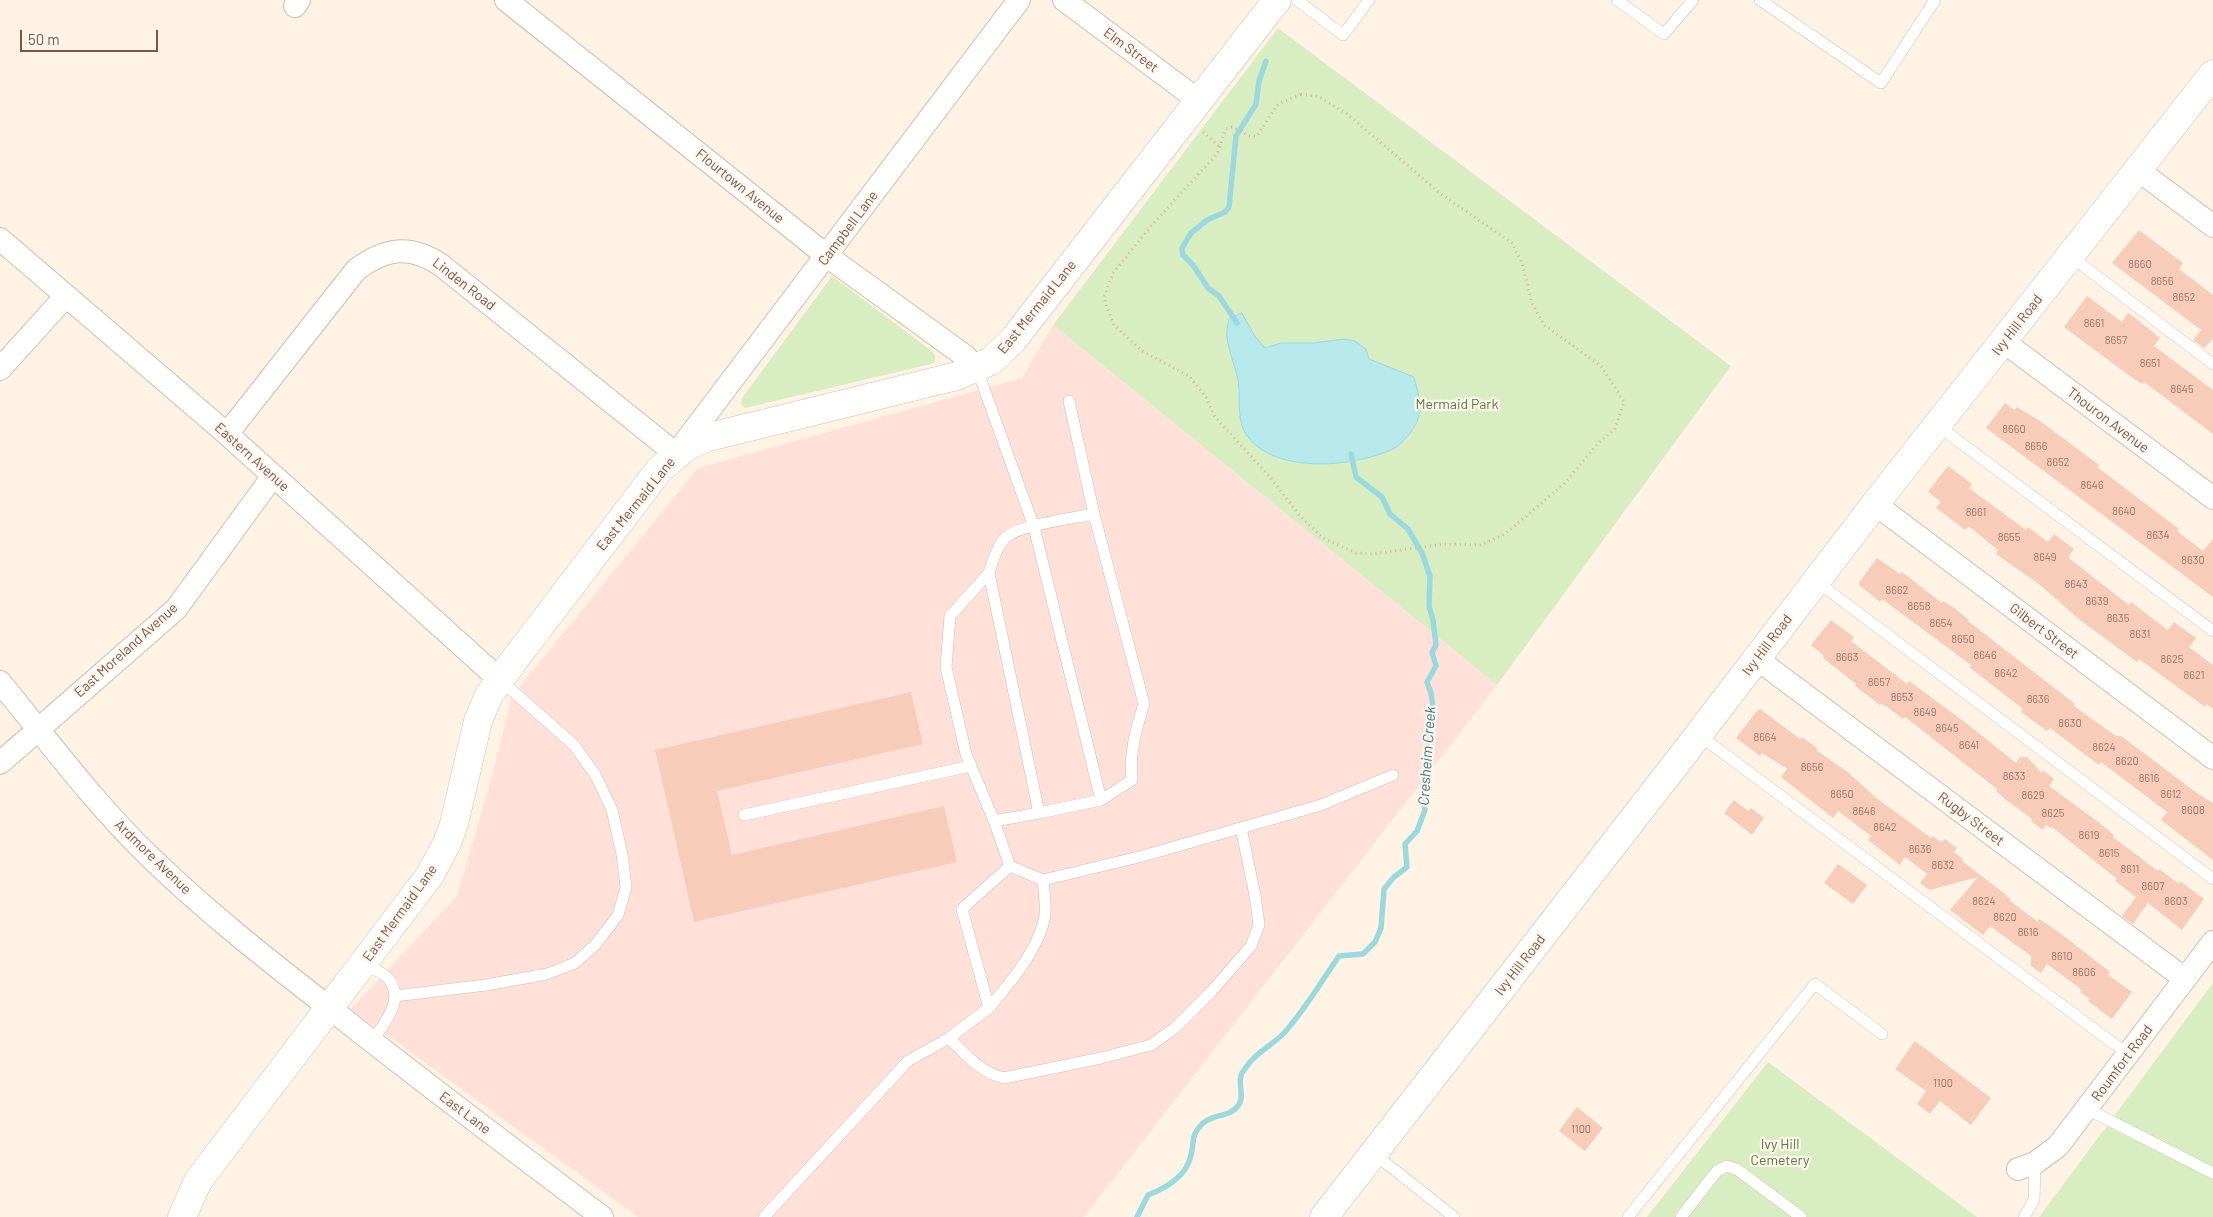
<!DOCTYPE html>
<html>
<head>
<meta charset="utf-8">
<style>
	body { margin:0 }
	#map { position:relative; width:2213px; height:1217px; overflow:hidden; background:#fff3e5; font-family:Barlow,sans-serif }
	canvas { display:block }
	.scale { position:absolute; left:20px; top:30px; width:138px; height:22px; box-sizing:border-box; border:2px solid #7b5547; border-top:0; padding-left:6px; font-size:15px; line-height:18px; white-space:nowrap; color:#7b5547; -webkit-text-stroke:4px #fff7ee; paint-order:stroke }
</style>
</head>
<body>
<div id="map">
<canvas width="2213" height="1217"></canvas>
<div class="scale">50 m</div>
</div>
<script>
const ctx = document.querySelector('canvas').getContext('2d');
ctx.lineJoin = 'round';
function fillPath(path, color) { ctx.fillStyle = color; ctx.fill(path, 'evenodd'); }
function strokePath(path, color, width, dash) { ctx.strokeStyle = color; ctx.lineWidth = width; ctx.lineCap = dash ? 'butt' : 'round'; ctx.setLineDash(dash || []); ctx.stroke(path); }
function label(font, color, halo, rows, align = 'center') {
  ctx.font = font + ' Barlow,sans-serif'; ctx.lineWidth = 4.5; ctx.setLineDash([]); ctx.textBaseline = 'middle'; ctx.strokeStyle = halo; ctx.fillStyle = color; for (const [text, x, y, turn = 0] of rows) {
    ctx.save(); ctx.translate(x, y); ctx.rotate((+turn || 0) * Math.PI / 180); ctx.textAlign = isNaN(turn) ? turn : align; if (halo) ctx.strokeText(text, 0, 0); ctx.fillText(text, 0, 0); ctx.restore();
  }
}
const commercial = new Path2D(`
	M1053,325L1497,685L1084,1217H638L351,1009L457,896L492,776L512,696L698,468L1022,378Z`);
const green = new Path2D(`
	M1278,28L1731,366L1497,685L1053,325Z
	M832,276L933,352L935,356V361L931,364L745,408L741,404L742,398Z
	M2213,983V1217H2039Z
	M1768,1062L1977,1217H1647Z`);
const water = new Path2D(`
	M1242,313L1254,335L1265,348L1281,343H1313L1344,339L1355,341L1366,349L1369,359L1414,377C1418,392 1423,408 1417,422C1413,430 1403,443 1395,448C1357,467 1277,475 1248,437C1237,424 1240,404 1239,389C1238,371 1229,355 1227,337C1226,332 1228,325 1229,319Z`);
const stream = new Path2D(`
	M1237,323L1219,296L1208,288L1193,265L1183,255L1182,248L1191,233L1207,220L1225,212L1229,207L1236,136L1256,104L1259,81L1266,61
	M1137,1217L1148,1195C1166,1188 1187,1176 1191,1155C1195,1140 1190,1137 1202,1124C1213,1113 1229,1118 1238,1106C1245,1097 1238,1085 1241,1076C1241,1073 1245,1069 1247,1066C1256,1052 1273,1045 1284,1033C1305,1010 1321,982 1339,956L1363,954L1375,942L1381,928L1384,889L1393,878L1407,867L1405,844L1417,831L1425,810L1422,795L1433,707L1431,693L1427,682L1436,666L1432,652L1436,645L1433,620L1429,606L1430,576L1422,553L1408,529L1390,514L1382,497L1356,477L1351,454`);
const building = new Path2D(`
	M2139,230L2183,263L2179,269L2213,295V339L2204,348L2193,340L2201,330L2112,263Z
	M2087,296L2122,322L2128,313L2139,321L2160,338L2154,346L2213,390V434L2144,382L2142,384L2127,374L2064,327Z
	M2005,403L2014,410L2017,407L2040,421L2099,465L2097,467L2179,529L2177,531L2203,551L2213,539V597L1986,428Z
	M1948,466L1972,484L1969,488L2026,530L2028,527L2048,542L2054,534L2074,549L2069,556L2070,559L2129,605L2131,602L2168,630L2174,622L2196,638L2189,647L2213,665V709L2207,704L2205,707L2139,659L2137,662L2080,620L2040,585L1996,554L1998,550L1971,528L1967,527L1965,530L1936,508L1941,502L1928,492Z
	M1877,558L1900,574L1902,572L1942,603L1943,601L1953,607L1969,620L1968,621L2075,704L2074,706L2096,722L2116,736H2121L2197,793L2213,803V860L2161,820L2167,812L2101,762L2099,765L2050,728L2047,731L2021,712L2023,709L1969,667L1971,665L1882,599L1880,602L1858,584Z
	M1831,620L1854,637L1851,641L1907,684L1909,681L1966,723L2016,763L2020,757H2027L2042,773L2043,770L2054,779L2049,786L2101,824L2114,835L2113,837L2158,871L2159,869L2179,884L2180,881L2204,899L2182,930L2148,903L2133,924L2122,916L2136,897L2115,881L2117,879L2052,827L2050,828L2046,825L2043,830L2036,825L2031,821L2032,819L2005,799L1996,791L1997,789L1905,717L1903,719L1887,707L1881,704L1880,705L1855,686L1856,684L1823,658L1824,656L1811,645Z
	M911,692L923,744L717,791L732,855L944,806L957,862L694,922L655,750Z
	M1760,709L1800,739L1802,737L1818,749L1816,750L1849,773L1875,797L1931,838L1932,836L1942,842L1945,839L1957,848L1954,852L1963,859L1962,861L2005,894L2011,900L2010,901L2037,921L2039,919L2056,930L2110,972L2108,975L2132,992L2112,1019L2088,1001L2090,999L2080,992L2082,990L2047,964L2041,973L2031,966V956L1990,926L1983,935L1950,910L1978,877L1930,890L1920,883L1927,874L1905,857L1900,865L1868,840L1871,836L1838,811L1833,818L1781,777L1787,769L1762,753L1760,756L1736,738L1756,712Z
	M1734,800L1748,811L1751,808L1764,818L1752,835L1724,813Z
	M1838,864L1867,885L1853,904L1824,883Z
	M1915,1041L1991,1098L1971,1125L1940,1101L1930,1114L1917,1104L1926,1091L1895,1069Z
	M1577,1107L1603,1128L1585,1151L1559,1131Z`);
const path = new Path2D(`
	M1301,94L1319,97L1347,114L1441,194L1512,243L1522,263L1532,303L1544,325L1601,366L1624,402L1615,429L1600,441L1564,484L1505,534L1481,545L1444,544L1373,554L1356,553L1323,538L1299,515L1270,477L1215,417L1206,397L1189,376L1142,351L1114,325L1104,298L1113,273L1151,226L1217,154L1226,129L1232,127L1250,136H1257L1278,104Z
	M1203,132L1220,147`);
const service = new Path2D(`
	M1297,0L1343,35L1369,0
	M1617,0L1664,34L1693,0
	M1760,0L1881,83L1935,0
	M2070,256L2213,364
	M977,369L1034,527L1101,800L1039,813L989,573C993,561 996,548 1005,538C1017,525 1075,518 1094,514L1069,401
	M1937,425L2213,631
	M1094,514L1144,704C1136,729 1129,753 1132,780L1101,800
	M989,573L950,616L946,667L966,754L994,821L1039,813
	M1816,581L2213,879
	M1699,735L2129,1055
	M744,815L971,766
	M1010,866L1043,880L1139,857L1321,805L1393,775
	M364,964C371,968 382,972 388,978C406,1000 384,1023 372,1042
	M395,996L486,985L547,974L575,963L596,944L618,915L626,888L622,854L612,810L596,776L574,745L499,679
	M989,1008C1010,983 1040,948 1045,915C1046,904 1044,891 1043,880
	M949,1038C966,1055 980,1072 1004,1078L1101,1058L1151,1045L1175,1028L1211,992L1251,946L1259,925L1255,895L1241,828
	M2087,1109L2213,1173
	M1373,1153L1454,1217
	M764,1217L908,1061L949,1038L989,1008L962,909L1010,866L994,821
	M1628,1217L1815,984L1882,1034
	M1681,1217L1717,1171L1727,1166L1738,1170L1801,1217
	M2024,1217L2034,1200L2035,1163`);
const minor = new Path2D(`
	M506,0L827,256L965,356L977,369
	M1064,0L1198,100
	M295,6L299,0
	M2138,170L2213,226
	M0,239L227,434L499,679
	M2004,342L2213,498
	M0,369L66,296
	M227,434L356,270C385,248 410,244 441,265L676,454L1019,0
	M1875,504L2213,758
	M1757,659L2185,979
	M0,682C49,742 95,804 151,858C208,913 269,961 331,1009C420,1080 511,1148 602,1217
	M0,763L176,609L273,476
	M2018,1169L2035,1163L2058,1146L2213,942`);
const tertiary = new Path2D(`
	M1324,1217L1689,747L1875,504L2213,74`);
const secondary = new Path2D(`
	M182,1217L198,1181L430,875L447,843L454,824L478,721L489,695L515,659L659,470L686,447L705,438L957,376L991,361L1013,340L1277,0`);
const numberNames = [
	["8660",2140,264],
	["8656",2162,281],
	["8652",2184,297],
	["8661",2094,323],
	["8657",2116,340],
	["8651",2150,363],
	["8645",2182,389],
	["8660",2014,429],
	["8656",2036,446],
	["8652",2058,462],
	["8646",2092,485],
	["8640",2124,511],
	["8661",1976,512],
	["8634",2158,535],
	["8655",2009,537],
	["8649",2045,557],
	["8630",2193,560],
	["8643",2076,584],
	["8662",1897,590],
	["8639",2097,601],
	["8658",1919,606],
	["8635",2118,618],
	["8654",1941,623],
	["8631",2140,634],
	["8650",1963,639],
	["8646",1985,655],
	["8663",1847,657],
	["8625",2172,659],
	["8642",2006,673],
	["8621",2194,675],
	["8657",1879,682],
	["8653",1902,697],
	["8636",2038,699],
	["8649",1925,712],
	["8630",2070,723],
	["8645",1947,728],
	["8664",1765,737],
	["8641",1969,745],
	["8624",2104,747],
	["8620",2127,761],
	["8656",1812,767],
	["8633",2014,776],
	["8616",2149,778],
	["8650",1842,794],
	["8612",2171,794],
	["8629",2033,795],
	["8608",2193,810],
	["8646",1864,811],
	["8625",2053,813],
	["8642",1885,827],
	["8619",2089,835],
	["8636",1920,849],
	["8615",2109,853],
	["8632",1943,865],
	["8611",2130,869],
	["8607",2153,886],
	["8624",1984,901],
	["8603",2176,901],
	["8620",2005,917],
	["8616",2028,932],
	["8610",2062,956],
	["8606",2084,972],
	["1100",1943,1083],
	["1100",1581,1129]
];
const streetNames = [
	["Elm Street",1131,50,37],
	["Flourtown Avenue",740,186,39],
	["Campbell Lane",848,228,-53],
	["Linden Road",464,284,38],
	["East Mermaid Lane",1037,307,-51],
	["Ivy Hill Road",2017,325,-52],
	["Thouron Avenue",2108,420,37],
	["Eastern Avenue",252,457,42],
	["East Mermaid Lane",636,504,-51],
	["Gilbert Street",2044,631,37],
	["Ivy Hill Road",1767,645,-53],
	["East Moreland Avenue",126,650,-42],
	["Rugby Street",1971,819,37],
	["Ardmore Avenue",153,857,44],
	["East Mermaid Lane",400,913,-54],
	["Ivy Hill Road",1520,965,-52],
	["Roumfort Road",2122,1063,-53],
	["East Lane",465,1113,37]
];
const parkNames = [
	["Mermaid Park",1457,404],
	["Ivy Hill",1780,1144],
	["Cemetery",1780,1160]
];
const waterNames = [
	["Cresheim Creek",1427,756,-86]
];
fillPath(commercial, '#ffe1d9');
fillPath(green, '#d8eec2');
fillPath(water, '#b7e8eb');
strokePath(water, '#9cd9de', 1);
strokePath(stream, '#9cd9de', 5.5);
fillPath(building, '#f7cdba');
strokePath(service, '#d5bbac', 12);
strokePath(minor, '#d5bbac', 24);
strokePath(tertiary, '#d5bbac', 29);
strokePath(secondary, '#dabcac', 29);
strokePath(path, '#ddb09c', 3, [1, 4]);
strokePath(service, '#fff', 11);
strokePath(minor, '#fff', 22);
strokePath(tertiary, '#fff', 28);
strokePath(secondary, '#fff', 28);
label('11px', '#9a7364', null, numberNames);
label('14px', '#7b5547', '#fff7ee', streetNames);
label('14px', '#537c3b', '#fff7ee', parkNames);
label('italic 15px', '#387c82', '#fff7ee', waterNames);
</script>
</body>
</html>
